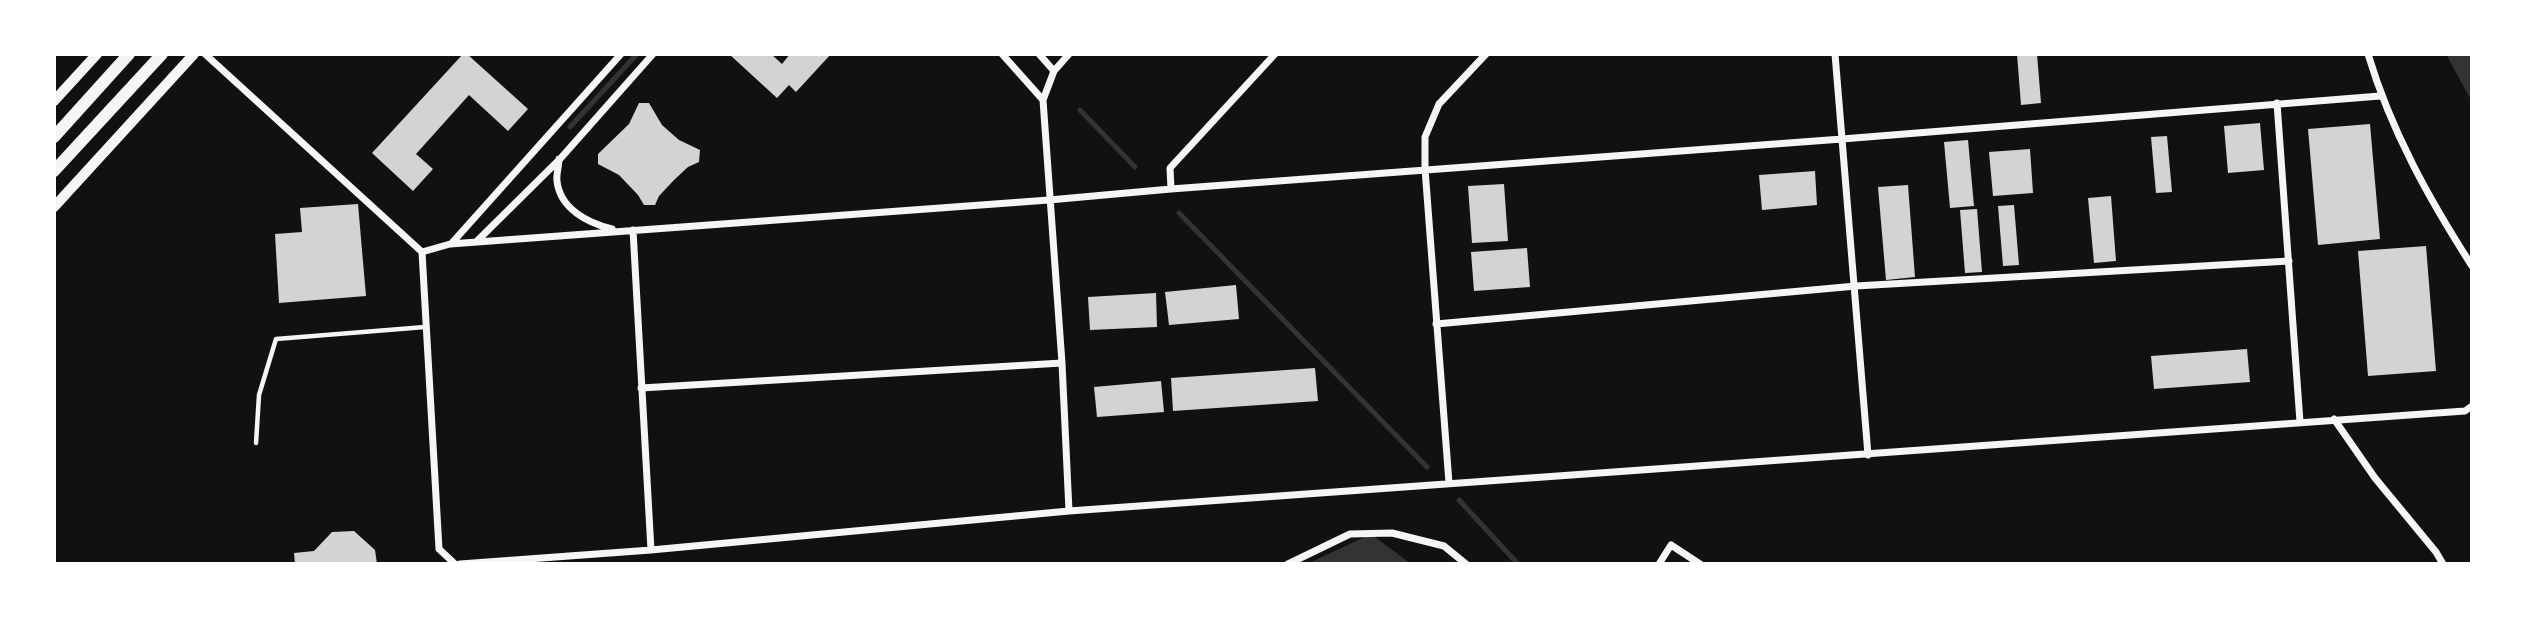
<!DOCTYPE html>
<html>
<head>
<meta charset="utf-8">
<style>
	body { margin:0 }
	#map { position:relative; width:2526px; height:618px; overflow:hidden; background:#111; font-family:"Nunito Sans",sans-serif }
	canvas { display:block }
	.frame { position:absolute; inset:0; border:56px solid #fff; pointer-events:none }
</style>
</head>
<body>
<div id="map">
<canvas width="2526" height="618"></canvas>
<div class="frame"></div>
</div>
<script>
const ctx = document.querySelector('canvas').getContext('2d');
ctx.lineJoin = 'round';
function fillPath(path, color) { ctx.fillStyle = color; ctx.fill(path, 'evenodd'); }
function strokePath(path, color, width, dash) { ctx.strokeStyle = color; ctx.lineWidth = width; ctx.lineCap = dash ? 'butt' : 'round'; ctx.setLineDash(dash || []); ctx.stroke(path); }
const water = new Path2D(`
	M2446,54H2472V102Z
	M1371,534L1411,564H1307Z`);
const stream = new Path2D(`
	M1080,110L1135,167
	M570,127L637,54
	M1179,213L1427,467
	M1459,500L1518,564`);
const building = new Path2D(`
	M463,54H467L528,109L508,131L469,95L416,154L433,169L413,191L372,153Z
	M729,54H771L782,64L790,54H831L796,92L789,85L777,98Z
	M2017,54H2037L2041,103L2021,105Z
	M639,103H649L662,125L679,140L700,150L699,162L688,167L674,180L659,196L655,205H644L638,195L619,175L598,164V154L629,124Z
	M2260,123L2264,170L2228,173L2224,126Z
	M2370,124L2380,239L2318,245L2308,129Z
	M2167,136L2172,192L2156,193L2151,137Z
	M1968,140L1974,206L1950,208L1944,142Z
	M2030,149L2033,193L1993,196L1989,152Z
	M1815,171L1817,205L1762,210L1759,175Z
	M1504,184L1508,241L1472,243L1468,186Z
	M1908,185L1915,277L1886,280L1878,187Z
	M2111,196L2116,261L2094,263L2088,198Z
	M358,204L366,296L279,303L275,234L302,232L300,208Z
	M2014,205L2019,265L2003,266L1998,206Z
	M1977,209L1982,272L1965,273L1960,210Z
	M2426,246L2436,371L2368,376L2358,251Z
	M1527,248L1530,287L1474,291L1471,252Z
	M1236,285L1239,319L1169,325L1165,292Z
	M1156,293L1157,327L1090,330L1088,297Z
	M2247,349L2250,382L2154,389L2151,356Z
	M1315,368L1318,401L1173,411L1171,378Z
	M1161,381L1164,412L1097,417L1094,387Z
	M354,531L375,550L377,564H295L294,553L314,551L332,532Z`);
const service = new Path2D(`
	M256,443L259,395L276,339L425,327`);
const minor = new Path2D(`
	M205,54L422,252
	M1002,54L1043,100L1062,363L1069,511
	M1039,54L1054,71
	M1835,54L1868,455
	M2368,54C2391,131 2429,199 2472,266
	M1043,100L1054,71L1069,54
	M2277,103L2300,422
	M559,159C559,166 556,174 557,181C560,209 588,223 612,229
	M1171,189L1170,168L1275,54
	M633,230L651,550
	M476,242L560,159L653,54
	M451,244L621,54
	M422,252L450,244L1049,200L1171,189L1842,139L2380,96
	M422,252L439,549L455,564
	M1436,324L1856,286L2289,261
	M641,388L1062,363
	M2334,419L2375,478L2436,552L2443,564
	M1449,483L1425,169V137L1439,104L1486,54
	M460,564L651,550L1069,511L2465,411L2472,406
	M1288,564L1350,534L1392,533L1444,546L1466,564
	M1659,564L1671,545L1700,564`);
const tertiary = new Path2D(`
	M54,101L97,54
	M54,207L194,54`);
const primary = new Path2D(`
	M54,137L129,54
	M54,171L162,54`);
fillPath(water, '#333');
strokePath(stream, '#333', 5);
fillPath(building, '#d3d3d3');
strokePath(service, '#f5f5f5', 4.5);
strokePath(minor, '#f5f5f5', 7);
strokePath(tertiary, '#f5f5f5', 10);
strokePath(primary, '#f5f5f5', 12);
</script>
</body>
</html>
